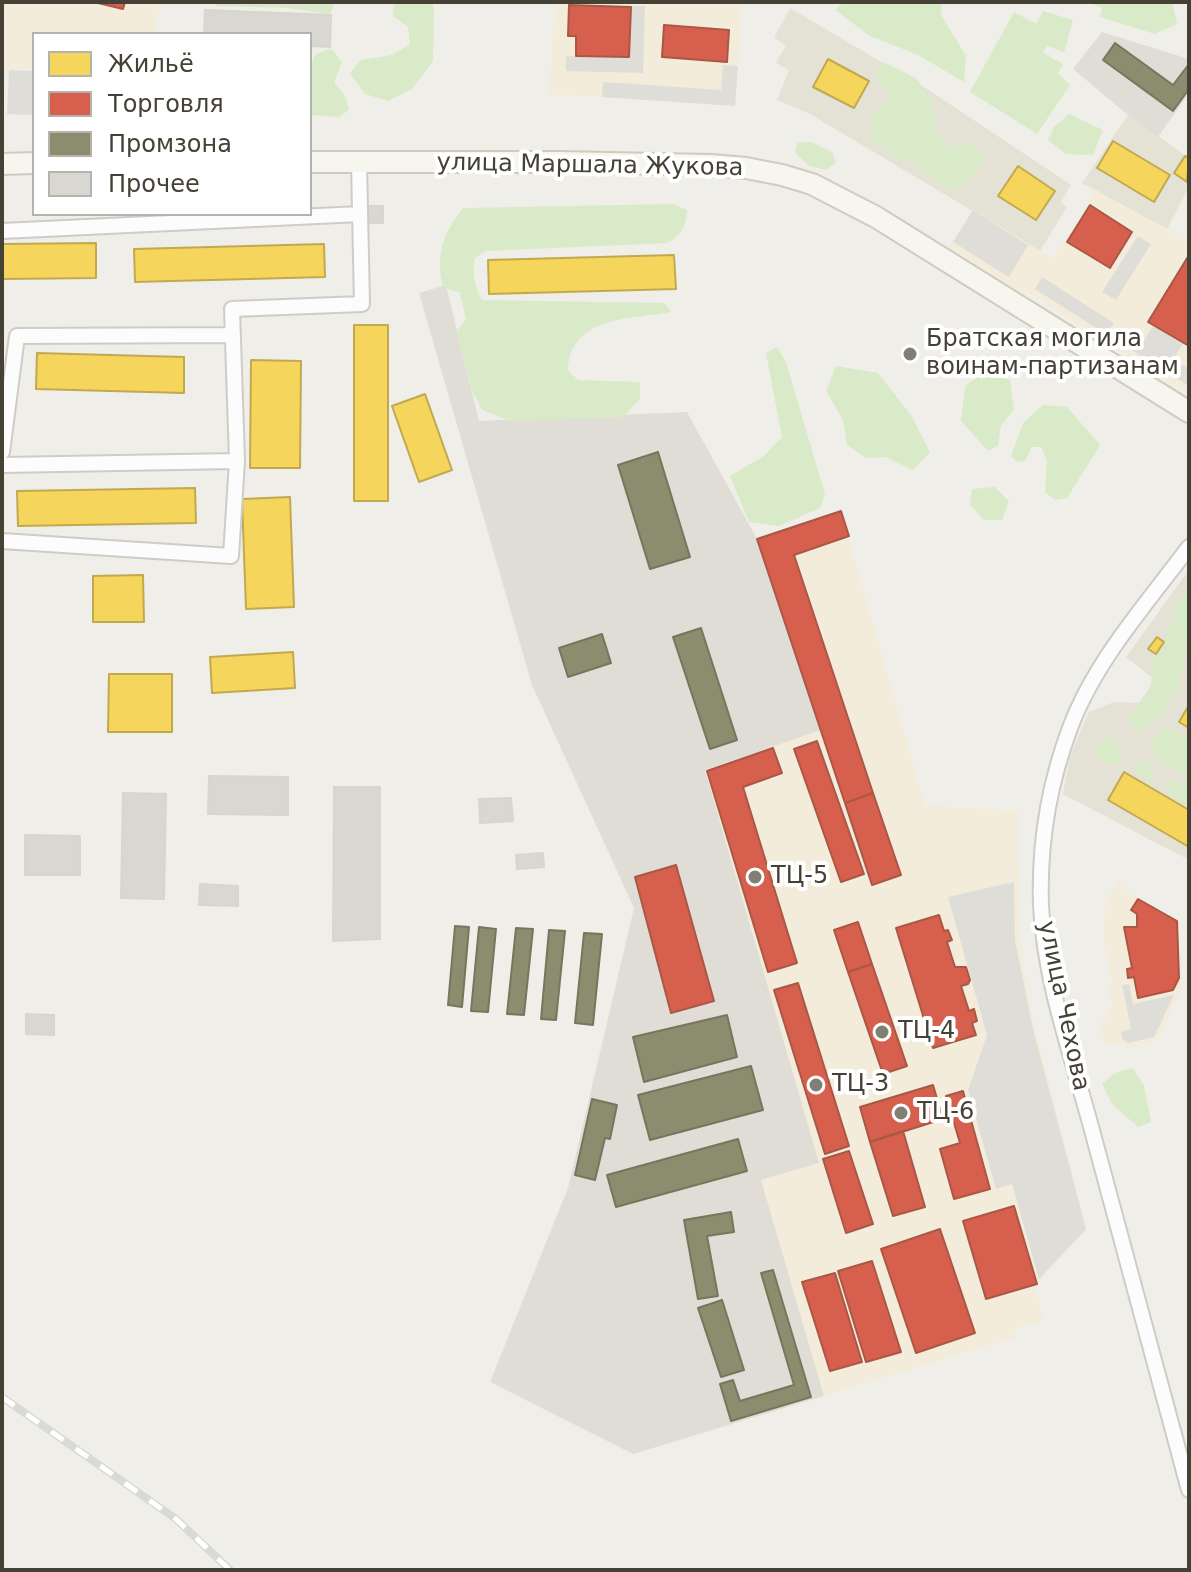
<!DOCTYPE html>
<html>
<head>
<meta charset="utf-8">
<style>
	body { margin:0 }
	#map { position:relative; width:1191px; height:1572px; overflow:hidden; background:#f0eee8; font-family:"DejaVu Sans",sans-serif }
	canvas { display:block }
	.frame { position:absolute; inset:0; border:4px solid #454135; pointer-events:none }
	.legend { position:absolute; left:32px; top:32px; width:280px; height:184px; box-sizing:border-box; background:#fff; border:2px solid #b5b3ae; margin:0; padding:10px 14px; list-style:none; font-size:24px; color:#454135 }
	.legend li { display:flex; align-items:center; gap:16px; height:40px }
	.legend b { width:40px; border:2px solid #b5b3ae }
</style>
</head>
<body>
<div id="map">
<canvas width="1191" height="1572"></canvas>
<div class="frame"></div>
<ul class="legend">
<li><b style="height:22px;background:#f6d55c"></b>Жильё</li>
<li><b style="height:22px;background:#d6604d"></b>Торговля</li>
<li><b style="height:22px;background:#8c8c6e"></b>Промзона</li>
<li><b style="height:22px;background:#d9d7d1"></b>Прочее</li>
</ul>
</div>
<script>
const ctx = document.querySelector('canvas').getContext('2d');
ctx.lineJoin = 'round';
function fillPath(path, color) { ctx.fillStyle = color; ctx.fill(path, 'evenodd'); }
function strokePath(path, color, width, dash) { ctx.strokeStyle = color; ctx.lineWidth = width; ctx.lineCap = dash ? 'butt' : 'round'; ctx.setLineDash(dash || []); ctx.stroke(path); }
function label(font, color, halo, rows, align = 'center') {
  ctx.font = font + ' "DejaVu Sans",sans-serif'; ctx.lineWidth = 8; ctx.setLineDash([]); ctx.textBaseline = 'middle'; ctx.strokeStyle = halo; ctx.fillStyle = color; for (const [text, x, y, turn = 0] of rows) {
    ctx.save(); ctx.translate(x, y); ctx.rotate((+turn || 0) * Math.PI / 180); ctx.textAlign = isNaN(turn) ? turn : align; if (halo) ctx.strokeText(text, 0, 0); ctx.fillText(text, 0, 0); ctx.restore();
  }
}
const residential = new Path2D(`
	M790,8L927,89L1071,185L1061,202L1067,207L1040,251L810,114L777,100L789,70L776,63L786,45L774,38Z
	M1128,115L1189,158V186L1167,229L1082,183Z
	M1189,570V860L1063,794L1070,756L1089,712L1114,702L1139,703L1155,680L1126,657Z`);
const commercial = new Path2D(`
	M2,2H162L154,34H34V69L2,68Z
	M555,2H742L735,106L549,94Z
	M1096,190L1189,243V394L1032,295L1017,290L949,247L972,209L1053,259Z
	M841,511L925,805L1018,811L1019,942L1033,1019L1087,1229L1035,1287L1044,1320L1014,1328L1016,1337L824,1396L760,1179L819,1164L705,770L821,730L757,539Z
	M1118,881L1125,885V891L1179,920L1182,989L1157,1040L1127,1048L1119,1042L1105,1046L1099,1021L1104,1020L1112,1004L1108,984L1112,982L1103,934L1106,900Z`);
const industrial = new Path2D(`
	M1102,32L1189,59V93L1158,137L1128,115L1073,69Z
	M446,285L479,421L687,412L757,539L821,730L705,770L819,1163L761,1180L824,1396L633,1454L490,1382L568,1188L634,908L532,685L419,293Z`);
const green = new Path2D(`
	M212,2H333L335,3L330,14L288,8L216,6Z
	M394,2H432L434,10L433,61L412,89L388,101L365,94L350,73L361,60L392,55L410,44L408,27L393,16Z
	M843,2H942L941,15L966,56L964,82L918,55L870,36L835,10Z
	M1088,2H1172L1177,24L1155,34L1100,17L1102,8Z
	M1043,11L1073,20L1064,52L1047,46L1043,53L1063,64L1058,73L1070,85L1037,134L970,92L1014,12L1036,24Z
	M331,48L342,62L334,82L345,96L349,110L339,117L310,115V67L315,55Z
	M881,61L916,78L930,98L937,137L953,149L972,140L983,158L973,177L958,190L934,180L913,162L897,157L873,139V118L889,96L875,74Z
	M1069,114L1103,130L1093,155L1066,154L1048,140L1054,127Z
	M797,142H811L832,152L836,163L826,170L809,166L795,153Z
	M673,204L687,210C686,227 681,235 667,243L486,251L475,258C472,274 474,286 482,300L665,303L671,312C630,320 571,315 568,370L578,380L640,382V399L623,417L510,421L482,410L472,390L457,331L466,319L460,293L443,287C435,255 443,234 463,208Z
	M777,347L786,362L825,494L820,508L779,526L749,522L730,476L764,456L782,437L766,353Z
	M836,366L878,373L911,415L930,452L913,470L885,457L866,458L847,445L843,420L826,391Z
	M985,372L1010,380L1014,410L1001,425L998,446L988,451L961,421L965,386Z
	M1043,405L1067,407L1100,445L1067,498L1055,500L1045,492L1047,460L1041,447H1032L1025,461L1017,462L1011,456L1023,423Z
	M995,487L1009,501L1002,520H984L970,505L972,489Z
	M1189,585C1189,631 1188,711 1138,732L1129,719C1147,698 1153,693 1152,663C1171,640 1172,609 1189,585Z
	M1165,728L1186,736L1189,742V779L1157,757L1151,741Z
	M1106,738L1119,746L1123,760L1110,765L1099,757L1097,745Z
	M1138,760L1151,765L1155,774L1153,781L1139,777L1133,767Z
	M1179,780L1189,786V806L1180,803L1166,791L1167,781Z
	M1133,1068L1144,1086L1151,1122L1138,1127L1112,1104L1102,1084L1115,1073Z`);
const parking = new Path2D(`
	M631,6H645L643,73L566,71V56L630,58Z
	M723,65L738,66L735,106L602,97L603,82L721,90Z
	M9,70L34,71V115L7,114Z
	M973,210L1028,245L1009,277L953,242Z
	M1138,236L1151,244L1116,300L1102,292Z
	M1042,277L1114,323L1107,335L1035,289Z
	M1153,326L1183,344L1173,359L1189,369V386L1127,347L1134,335L1144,341Z
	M1014,882L1015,940L1033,1029L1086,1229L1039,1279L1012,1184L996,1189L968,1090L987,1035L948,897Z
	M1129,984L1133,1004L1174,995L1154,1037L1128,1043L1122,1039L1121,1032L1131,1029L1122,985Z`);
const homes = new Path2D(`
	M828,59L869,81L854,108L813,87Z
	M1113,141L1170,175L1154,202L1097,168Z
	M1185,156L1189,158L1187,182L1174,173Z
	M1018,166L1055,191L1036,220L998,196Z
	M96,243V278L2,279V244Z
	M324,244L325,277L135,282L134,249Z
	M674,255L676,289L489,294L488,260Z
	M354,325H388V501H354Z
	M37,353L184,357V393L36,389Z
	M251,360L301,361L300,468H250Z
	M425,394L452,470L419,482L392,406Z
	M195,488L196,523L18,526L17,491Z
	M290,497L294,607L246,609L242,499Z
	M143,575L144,622H93V576Z
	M1157,637L1164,642L1156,654L1148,649Z
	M293,652L295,688L212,693L210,657Z
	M109,674H172V732H108Z
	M1189,705V728L1179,722Z
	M1124,772L1189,810V847L1108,800Z`);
const shops = new Path2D(`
	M94,2H125L123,9Z
	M569,5L631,7L629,57L576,56V36H568Z
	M664,25L729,30L727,62L662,57Z
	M1090,205L1132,232L1110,268L1067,242Z
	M1189,255V346L1148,322Z
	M841,511L849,536L794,555L873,793L845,803L757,539Z
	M817,741L864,874L841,882L794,749Z
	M773,748L782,773L743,787L797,963L768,972L707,771Z
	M873,793L901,875L872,885L845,803Z
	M676,865L714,1001L671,1013L635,877Z
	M1138,899L1177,921L1179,978L1173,990L1138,998L1134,977L1128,978L1127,969L1132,968L1124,927H1137V914L1131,910Z
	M939,915L944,931L948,930L952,940L947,942L955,967H966L970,980L968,984L961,986L969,1011L974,1009L977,1021L972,1023L976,1035L933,1048L896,928Z
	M858,922L872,964L848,972L834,930Z
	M872,964L907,1066L883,1074L848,972Z
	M798,983L849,1146L825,1154L774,990Z
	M933,1085L943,1119L870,1142L860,1107Z
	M963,1091L990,1189L954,1199L940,1149L960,1143L946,1096Z
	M903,1131L925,1207L893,1216L870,1142Z
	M849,1151L873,1224L846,1233L823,1159Z
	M1014,1206L1037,1284L986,1299L963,1221Z
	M940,1229L975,1333L916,1353L881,1249Z
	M872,1261L901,1352L866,1362L838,1271Z
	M835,1273L862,1362L830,1371L802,1282Z`);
const industry = new Path2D(`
	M1115,43L1173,85L1189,64V89L1173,111L1103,60Z
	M658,452L690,557L650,569L618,465Z
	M701,628L737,740L710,749L673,637Z
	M602,634L611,663L568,677L559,648Z
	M455,926L469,927L462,1007L448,1005Z
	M479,927L496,929L488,1012L471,1011Z
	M516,928L533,929L524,1015L507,1014Z
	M549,930L565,931L556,1020L541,1019Z
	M584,933L602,934L593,1025L575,1023Z
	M727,1015L737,1057L644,1082L633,1037Z
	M751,1066L763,1110L650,1140L638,1095Z
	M592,1099L617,1105L610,1139L605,1138L595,1180L575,1175Z
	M738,1139L747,1171L616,1207L607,1175Z
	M731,1212L734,1232L707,1236L718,1296L698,1299L684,1220Z
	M773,1270L811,1397L731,1421L720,1384L733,1380L740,1401L794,1385L761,1273Z
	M722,1300L744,1370L721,1377L698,1308Z`);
const building = new Path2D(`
	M205,10L331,15L330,47L310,46V34H204Z
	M364,206H383V223H364Z
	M209,776L288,777V815L208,814Z
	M334,787H380V939L333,941Z
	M123,793L166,794L164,899L121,898Z
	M511,798L513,821L480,823L479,799Z
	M25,835L80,836V875H25Z
	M543,853L544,867L517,869L516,855Z
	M200,884L238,886V906L199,905Z
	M26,1014L54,1015V1035L26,1034Z`);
const minor = new Path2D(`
	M2,231L360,214
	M2,452L17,336L233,335
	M2,465L237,461
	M2,541L231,556L237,461L232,309L362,304L359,163
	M1189,547C1147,603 1095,661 1070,728C1049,784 1039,845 1041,905C1044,979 1071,1053 1090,1123C1123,1245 1156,1368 1189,1490`);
const secondary = new Path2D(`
	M310,162H559L711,165L746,168L782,175L812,184L876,217L1189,412
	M2,164L34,163`);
const rail = new Path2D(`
	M2,1397L176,1519L230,1570`);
const markers = [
	[910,354,8,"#817e74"],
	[755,877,8,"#817e74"],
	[882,1032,8,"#817e74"],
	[816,1085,8,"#817e74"],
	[901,1113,8,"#817e74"]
];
const streetNames = [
	["улица Маршала Жукова",590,166,1],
	["улица Чехова",1063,1006,78]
];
const poiNames = [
	["Братская могила",926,340],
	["воинам-партизанам",926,368],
	["ТЦ-5",771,877],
	["ТЦ-4",898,1032],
	["ТЦ-3",832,1085],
	["ТЦ-6",917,1113]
];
fillPath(residential, '#e4e1d5');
fillPath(commercial, '#f3ecdb');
fillPath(industrial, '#e0ddd6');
fillPath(green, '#d9eac8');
fillPath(parking, '#dfddd8');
fillPath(homes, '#f6d55c');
strokePath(homes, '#c1a950', 2);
fillPath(shops, '#d6604d');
strokePath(shops, '#aa5746', 2);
fillPath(industry, '#8c8c6e');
strokePath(industry, '#77765d', 2);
fillPath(building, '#d9d7d1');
strokePath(building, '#d8d5ce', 2);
strokePath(minor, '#ceccc6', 18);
strokePath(secondary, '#cfccbf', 24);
strokePath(minor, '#fdfcfc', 14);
strokePath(secondary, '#f6f5ee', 20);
strokePath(rail, '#d9d9d8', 8);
strokePath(rail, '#fff', 5, [15]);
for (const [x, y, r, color] of markers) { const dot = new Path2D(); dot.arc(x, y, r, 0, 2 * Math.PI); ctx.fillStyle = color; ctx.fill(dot); strokePath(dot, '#fff', 3); }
label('24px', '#454135', '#fff', streetNames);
label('24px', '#454135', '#fff', poiNames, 'left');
</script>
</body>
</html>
